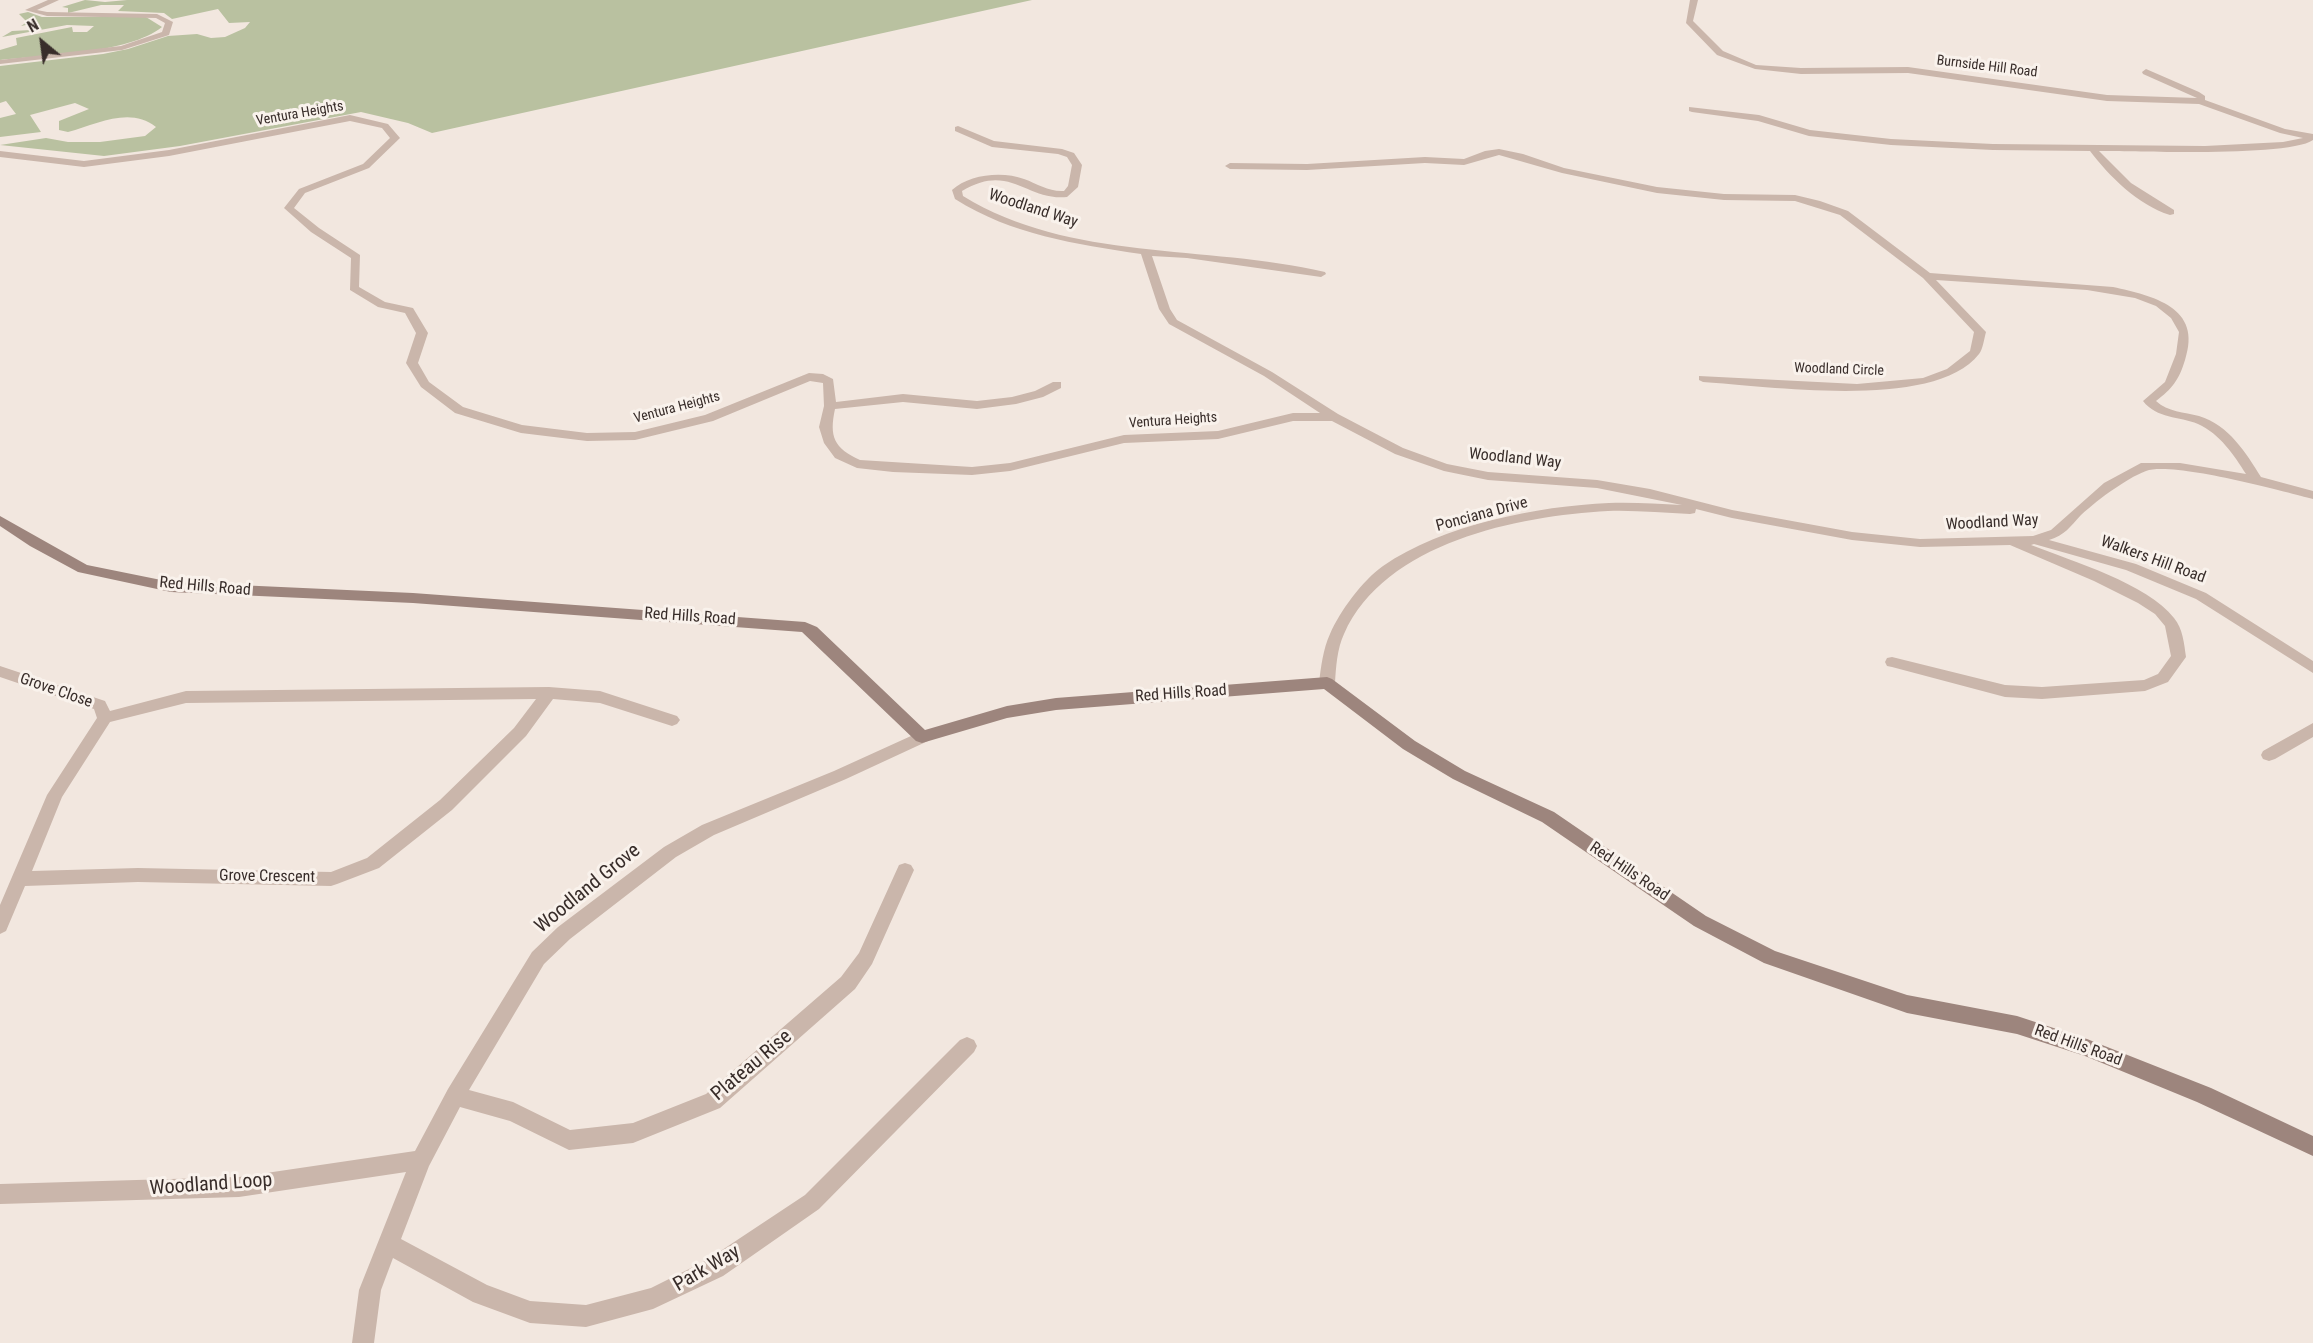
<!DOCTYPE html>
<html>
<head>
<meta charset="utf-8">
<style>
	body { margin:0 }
	#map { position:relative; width:2313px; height:1343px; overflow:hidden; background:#f2e7df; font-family:"Roboto Condensed",sans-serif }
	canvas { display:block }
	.north { position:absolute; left:12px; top:12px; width:60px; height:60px; -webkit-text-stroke:4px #f9f2ec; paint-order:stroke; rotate:331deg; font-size:16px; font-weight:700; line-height:24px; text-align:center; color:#382d2a }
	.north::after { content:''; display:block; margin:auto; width:21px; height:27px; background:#382d2a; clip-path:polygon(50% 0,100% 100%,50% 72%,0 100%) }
</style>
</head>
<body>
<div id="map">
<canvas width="2313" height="1343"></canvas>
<div class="north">N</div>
</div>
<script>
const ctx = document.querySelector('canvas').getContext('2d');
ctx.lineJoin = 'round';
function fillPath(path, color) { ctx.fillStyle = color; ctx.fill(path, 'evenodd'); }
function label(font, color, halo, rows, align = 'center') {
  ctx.font = font + ' "Roboto Condensed",sans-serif'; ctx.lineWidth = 6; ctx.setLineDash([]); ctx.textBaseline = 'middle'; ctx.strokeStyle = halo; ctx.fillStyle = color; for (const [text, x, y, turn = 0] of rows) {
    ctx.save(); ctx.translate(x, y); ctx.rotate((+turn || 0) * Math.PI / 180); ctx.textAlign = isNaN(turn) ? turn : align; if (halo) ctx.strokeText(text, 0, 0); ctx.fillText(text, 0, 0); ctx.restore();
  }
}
const green = new Path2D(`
	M85,0L105,2L127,0H1032L432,133L408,123L361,112L180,146L104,156L0,145L46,138L68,142H100L145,136L156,127C130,106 97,124 68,132L59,130V121L89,109L75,103L30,115L41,132L0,137V118L16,114L6,101L0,103V66L103,54L128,49L168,36L197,34L211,38L225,37L245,28L250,22L229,23L218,9L172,19L164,13L118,11L124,5H101L68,13V8L62,7Z
	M28,12L42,17H146L162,27C128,54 45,55 0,60V50L17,45L16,38L72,27L73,32H87L94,26L67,25L2,37L12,31L31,30V24L21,26L27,22L19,14Z`);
const street = new Path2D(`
	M48,0H59L37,10L47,12L157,14L173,22L169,35L122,50L0,64V60L121,46L162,32L165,23L156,18L47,16L25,10Z
	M1690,0H1698L1693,21L1723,51L1756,65L1801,68L1908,67L2107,95L2197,98L2143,74L2142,72L2146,69L2199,92L2205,96V100L2285,129L2313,134V140C2289,157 2137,151 2099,151L2131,183L2174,210V214L2170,215C2138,205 2109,176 2090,151L1993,150L1891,145L1809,136L1758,121L1692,112L1689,111V107L1759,115L1810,130L1891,139L1993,144L2205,146L2283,142L2303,138L2280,133L2199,104L2107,101L1908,73L1801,74L1755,69L1717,55L1686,23Z
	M350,115L388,124L400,138L369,168L305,193L294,208L319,228L360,255L359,287L385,302L413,308L428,333L418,363L429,382L463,407L522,425L587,433L635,432L705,415L809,373L823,374L833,379L836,402L903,394L977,401L1012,397L1035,391L1053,382H1061V388L1043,397L1016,404L977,409L903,402L835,409C829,437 834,448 860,460L972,467L1010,463L1124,435L1218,431L1293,413H1320L1264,376L1169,324L1159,309L1141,254C1075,244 1012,235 955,199L952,190C969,174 1003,171 1024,179C1038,184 1049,192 1064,191L1068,186L1072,165L1067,157L1058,154L992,147L955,131V127L958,126L994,141L1062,149L1074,153L1082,165L1078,187L1067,197C1026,201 1010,162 962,191L963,196C1070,262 1205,244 1325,272L1326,274L1321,277L1187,258L1152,256L1170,309L1177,320L1272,372L1338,414L1403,448L1447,464L1488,472L1597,480L1650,489L1732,510L1852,532L1920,539L2033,536L2051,530L2104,483L2141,463H2180L2246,474C2234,455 2220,434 2198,424C2179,416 2157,419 2143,401L2165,382L2176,354L2179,332L2171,318L2156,306L2135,298L2087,290L1936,280L1986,332C1984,339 1983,349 1979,354C1935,411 1769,386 1703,382L1699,380V376L1857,384L1923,378L1947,369L1970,351L1974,332L1923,278L1840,215L1795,201L1724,200L1657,193L1562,173L1499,155L1464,165L1425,163L1307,170L1230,169L1225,166L1230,163L1307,164L1425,157L1464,159L1485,151L1499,149L1523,154L1564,168L1657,187L1724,194L1795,195L1820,201L1848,211L1930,273L2113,287C2153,296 2203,307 2185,360C2179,380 2172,389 2156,401C2168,412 2184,412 2199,416C2229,425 2246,453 2261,477L2313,491V499C2282,491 2172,461 2146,471C2135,475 2123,483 2114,489C2103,496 2091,506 2081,515C2070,527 2065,535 2049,540L2136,564L2206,593L2313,661V673L2196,599L2126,570L2034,544L2031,545C2072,561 2148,584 2174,618C2183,629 2184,643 2186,657L2168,682L2145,691L2042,699L2005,697L1892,667L1887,666L1885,662L1887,658L1892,657L2005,685L2042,687L2144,680L2158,674L2171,656L2165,626L2155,614L2138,603L2094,581L2010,545L1920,547L1852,540L1732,518L1696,509L1695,513L1690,514C1663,513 1635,510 1608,511C1518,516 1385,542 1344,634C1337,649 1336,667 1335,683L1332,687H1322L1319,683C1321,667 1323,649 1330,634C1340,611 1362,581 1383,566C1442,525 1538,506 1609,503C1633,502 1658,504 1682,505L1597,488L1488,480L1444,471L1395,454L1332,421H1293L1218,439L1124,443L1010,471L972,475L893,472L857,468L835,458L824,443L819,427L824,406L823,383L810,381L713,421L635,440L587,441L521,433L455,413L421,387L406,363L416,333L405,313L378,307L350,290L351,258L311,232L284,208L299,189L363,164L390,138L382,128L350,121L169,156L84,167L0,157V151L84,161L169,150Z
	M0,666L105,701L110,711L186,691L549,687L600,691L677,716L680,720L677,724L672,726L600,703L553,699L526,736L452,810L379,868L337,884L331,886L138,882L25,886L6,931L0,934V905L47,795L97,718L94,709L0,677ZM536,699L514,728L440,800L367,858L331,872L138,868L32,871L62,797L110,722L186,703Z
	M2313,723V737L2275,759L2269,761L2263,759L2261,755L2263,751Z
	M922,731L928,733L930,737L928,741L846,779L714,835L676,857L570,939L544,964L469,1090L513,1102L570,1130L633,1123L706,1094L841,977L859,953L899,865L905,863L911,865L914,870L872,964L855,989L720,1108L633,1143L569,1150L510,1121L460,1107L429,1166L401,1239L487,1285L530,1301L586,1305L651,1288L707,1260L805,1195L960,1040L967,1037L974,1040L977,1046L974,1052L819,1209L723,1276L653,1309L586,1327L530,1323L473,1302L393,1258L381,1290L374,1343H352L359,1290L406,1172L239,1197L0,1204V1184L239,1177L415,1151L448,1089L532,952L558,927L664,847L702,825L834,771Z`);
const secondary = new Path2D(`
	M0,516L87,565L171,582L413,593L805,622L817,627L925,730L1007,706L1056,698L1327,677L1332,679L1415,741L1465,771L1554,812L1706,916L1775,951L1907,995L2017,1016L2087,1039L2211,1088L2313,1136V1156L2197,1102L2085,1056L2017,1034L1907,1013L1764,963L1694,926L1542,822L1453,779L1403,749L1324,689L1056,710L1007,718L922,743L916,741L802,632L413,603L171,592L78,572L30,546L0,526Z`);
const farStreetnames = [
	["Burnside Hill Road",1987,67,7],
	["Ventura Heights",300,114,-10],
	["Woodland Circle",1839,370,2],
	["Ventura Heights",677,408,-15],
	["Ventura Heights",1173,421,-4]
];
const streetNames = [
	["Woodland Way",1033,209,18],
	["Woodland Way",1515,459,6],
	["Ponciana Drive",1482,515,-15],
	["Woodland Way",1992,523,-3],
	["Walkers Hill Road",2153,560,20],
	["Red Hills Road",205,587,5],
	["Red Hills Road",690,617,4],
	["Grove Close",56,691,19],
	["Red Hills Road",1181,694,-4],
	["Red Hills Road",1629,872,34],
	["Grove Crescent",267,877,1],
	["Red Hills Road",2078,1046,20]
];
const nearStreetnames = [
	["Woodland Grove",588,889,-39],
	["Plateau Rise",752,1066,-40],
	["Woodland Loop",211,1185,-4],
	["Park Way",707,1269,-30]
];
fillPath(green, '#b9c1a0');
fillPath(street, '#cab6ab');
fillPath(secondary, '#9d857d');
label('14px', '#382d2a', '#f9f2ec', farStreetnames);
label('16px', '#382d2a', '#f9f2ec', streetNames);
label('20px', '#382d2a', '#f9f2ec', nearStreetnames);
</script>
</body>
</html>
